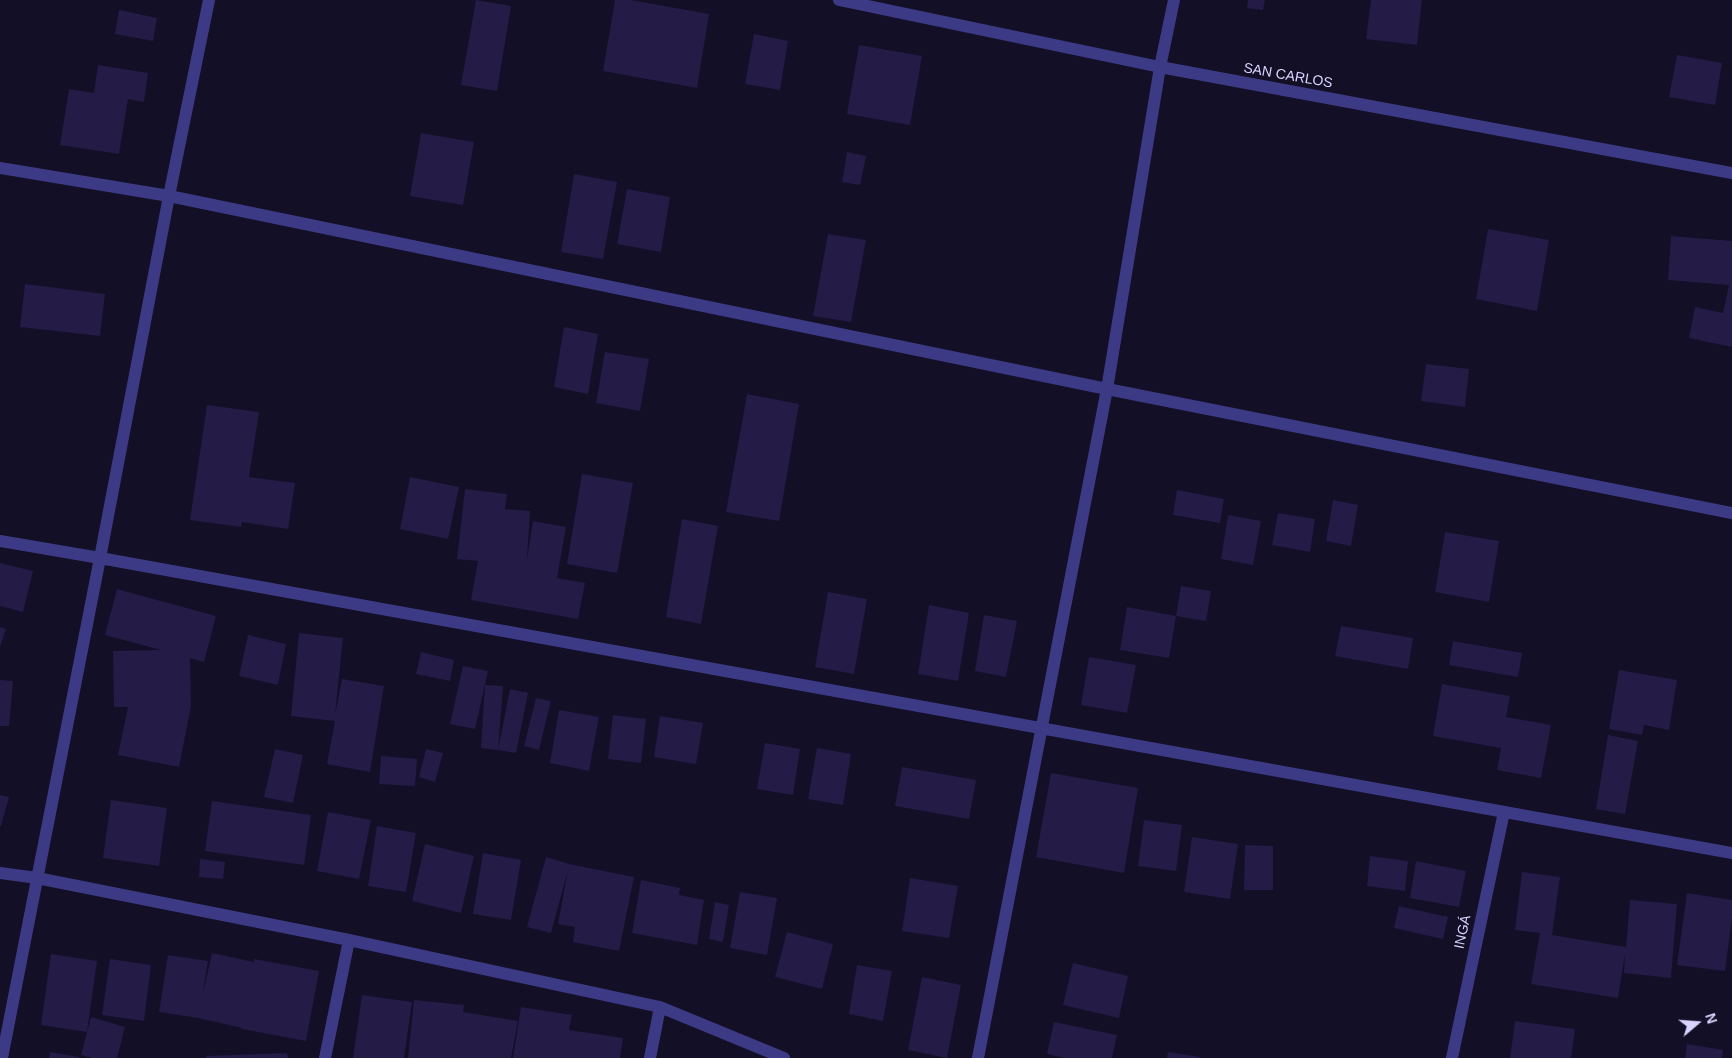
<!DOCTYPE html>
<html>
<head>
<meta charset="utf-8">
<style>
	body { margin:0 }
	#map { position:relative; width:1732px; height:1058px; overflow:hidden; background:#130f26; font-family:Arial,sans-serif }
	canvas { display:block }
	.north { position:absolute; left:1672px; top:998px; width:50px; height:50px; -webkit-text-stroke:4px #130f26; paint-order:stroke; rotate:72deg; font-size:14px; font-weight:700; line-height:20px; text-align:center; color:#d9d4ff }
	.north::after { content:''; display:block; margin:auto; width:18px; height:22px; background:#d9d4ff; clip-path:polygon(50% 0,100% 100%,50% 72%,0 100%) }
</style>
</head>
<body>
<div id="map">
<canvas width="1732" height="1058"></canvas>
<div class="north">N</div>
</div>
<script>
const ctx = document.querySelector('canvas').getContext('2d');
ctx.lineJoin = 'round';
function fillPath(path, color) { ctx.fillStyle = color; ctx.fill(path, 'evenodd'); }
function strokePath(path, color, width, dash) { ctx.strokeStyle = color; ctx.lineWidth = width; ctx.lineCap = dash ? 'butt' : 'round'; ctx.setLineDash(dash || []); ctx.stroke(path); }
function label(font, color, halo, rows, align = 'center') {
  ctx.font = font + ' Arial,sans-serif'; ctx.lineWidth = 4; ctx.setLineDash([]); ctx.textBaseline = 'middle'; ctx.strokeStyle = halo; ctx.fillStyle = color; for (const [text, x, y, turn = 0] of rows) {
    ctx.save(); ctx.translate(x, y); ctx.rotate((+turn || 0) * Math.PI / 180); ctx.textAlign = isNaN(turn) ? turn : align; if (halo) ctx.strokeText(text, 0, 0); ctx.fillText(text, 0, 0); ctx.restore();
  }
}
const building = new Path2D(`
	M476,0L511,6L497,91L461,85Z
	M615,0H631L709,14L697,88L603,71Z
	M1248,0H1265L1263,10L1247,8Z
	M1371,0H1422L1417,45L1366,39Z
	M119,10L157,18L153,41L115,34Z
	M754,34L788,41L780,90L745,84Z
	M859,45L922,56L910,125L847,114Z
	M1677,55L1722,63L1715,105L1669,97Z
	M98,65L148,73L144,102L128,99L119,154L60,145L69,89L94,93Z
	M421,133L474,142L463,205L410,196Z
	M847,152L866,156L860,185L842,182Z
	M574,174L617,182L603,259L561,252Z
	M627,189L670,197L661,252L617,244Z
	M1488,229L1549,240L1537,311L1476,299Z
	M828,234L866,240L851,322L813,316Z
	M1671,236L1732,241V347L1689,338L1695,307L1723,313L1729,285L1668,280Z
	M25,284L105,294L100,336L20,327Z
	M564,327L598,334L588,394L554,387Z
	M605,352L649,359L640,411L596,403Z
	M1426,364L1469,369L1465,407L1421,401Z
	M747,394L799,404L779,521L726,512Z
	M207,405L259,412L249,477L295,483L288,529L242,522L241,527L190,520Z
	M582,474L633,483L617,573L567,564Z
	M410,477L459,487L448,539L400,529Z
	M465,489L507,494L505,509L530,511L527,559L533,521L566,527L557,578L585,583L578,619L471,600L478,561L457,559Z
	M1177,490L1224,499L1220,523L1173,515Z
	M1333,500L1358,505L1351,546L1326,541Z
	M1278,513L1315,519L1310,552L1272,545Z
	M1228,515L1261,521L1253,565L1221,559Z
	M682,519L718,526L701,624L666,617Z
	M1445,532L1499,541L1489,602L1435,592Z
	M0,563L33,571L23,612L0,606Z
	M1181,586L1211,591L1206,621L1176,616L1169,658L1120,650L1127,607L1176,616Z
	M117,589L216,616L204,662L190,658L191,706L179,767L118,755L128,707H114L113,651L161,650L105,635Z
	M828,592L867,599L854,674L815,667Z
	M929,605L969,613L958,681L918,674Z
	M984,615L1017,621L1006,677L975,671Z
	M1341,626L1413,638L1408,669L1335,656Z
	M0,627L6,629L0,647Z
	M299,633L343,638L335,715L342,679L384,686L370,772L327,764L335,721L291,716Z
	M248,635L286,644L278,685L239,676Z
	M1453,641L1522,653L1518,677L1449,665Z
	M421,652L454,660L450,681L416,674Z
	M1089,657L1136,665L1127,713L1081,705Z
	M463,666L488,671L475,729L450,724Z
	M1619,670L1677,680L1669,730L1644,725L1642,735L1609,729Z
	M0,680L13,681L9,726H0Z
	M1442,684L1510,696L1506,717L1551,725L1541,778L1497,770L1501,748L1433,736Z
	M485,685L503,686L498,750L481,748Z
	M510,689L528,693L516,753L498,750Z
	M536,698L551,701L539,750L524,746Z
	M559,710L599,717L589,771L550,763Z
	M613,715L646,719L641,763L608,759Z
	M660,716L703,723L696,764L654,757Z
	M1608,735L1638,741L1625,814L1596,809Z
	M765,743L800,749L793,795L757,789Z
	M817,748L851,754L843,805L808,799Z
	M275,749L303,755L293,803L264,797Z
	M426,749L443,753L435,782L419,777Z
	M381,756L417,759L415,786L379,784Z
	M902,767L976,780L969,819L895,806Z
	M1051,773L1138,788L1124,873L1036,857Z
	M0,795L9,797L1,826H0Z
	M111,800L167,808L159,866L103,858Z
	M212,801L311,815L304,865L205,851Z
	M328,812L371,820L359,879L317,871Z
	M1144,820L1182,825L1176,871L1138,866Z
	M377,826L416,833L406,892L368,886Z
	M1192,837L1238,844L1230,899L1184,892Z
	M425,844L474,856L461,913L412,901Z
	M1245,845L1273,846V890H1244Z
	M483,853L521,860L511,920L473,914Z
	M1370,856L1408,861L1405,891L1367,886Z
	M546,857L569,864L634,877L619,951L573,942L575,927L558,924L568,870L551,933L527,927Z
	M200,859L225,862L223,879L199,877Z
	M1416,861L1466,871L1459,907L1410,898Z
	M1522,872L1560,877L1552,935L1626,947L1630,900L1677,904L1671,978L1624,973L1625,954L1618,998L1531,984L1540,933L1515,930Z
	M910,878L958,886L949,938L902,931Z
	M641,880L680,888L679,895L704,900L697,945L632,933Z
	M740,892L777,898L767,955L730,948Z
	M1687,893L1732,900V918L1725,971L1677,965Z
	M715,902L729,905L723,942L709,939Z
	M1399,906L1448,917L1443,939L1394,928Z
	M787,932L833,944L822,989L775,977Z
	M212,953L254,962V959L319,971L306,1041L242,1029V1028L198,1018L159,1012L168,955L208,961L203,994Z
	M51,954L97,961L87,1032L41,1025Z
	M110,959L151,965L144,1021L102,1015Z
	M1073,963L1128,976L1119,1018L1063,1005Z
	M857,965L892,971L883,1021L849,1014Z
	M922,977L961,985L947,1058L908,1050Z
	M362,995L412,1002L404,1058H353Z
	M414,1000L464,1005L463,1012L518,1021L511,1058H408Z
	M521,1007L572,1015L569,1030L623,1038L620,1058H513Z
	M91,1017L125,1027L117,1058H92L81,1055Z
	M1515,1021L1575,1029L1571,1058H1510Z
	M1054,1022L1117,1035L1112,1058H1064L1047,1054Z
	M1687,1044L1723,1050L1722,1058H1685Z
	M50,1052L79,1057V1058H49Z
	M1168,1052L1200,1057V1058H1167Z
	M287,1053L288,1058H206V1056Z`);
const minor = new Path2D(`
	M839,0L1160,67L1732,173
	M0,168L169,196L1107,389L1732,513
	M0,541L100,558L1732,853
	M0,873L37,878L349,940L660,1007L784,1058
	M2,1058L100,558L169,196L209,0
	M325,1058L349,940
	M650,1058L660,1007
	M978,1058L1107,389L1160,67L1174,0
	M1452,1058L1504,812`);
const streetNames = [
	["SAN CARLOS",1288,76,10],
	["INGÁ",1463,932,-78]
];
fillPath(building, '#241b47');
strokePath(minor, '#3d3a85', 12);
label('14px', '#d9d4ff', '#130f26', streetNames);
</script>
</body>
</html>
